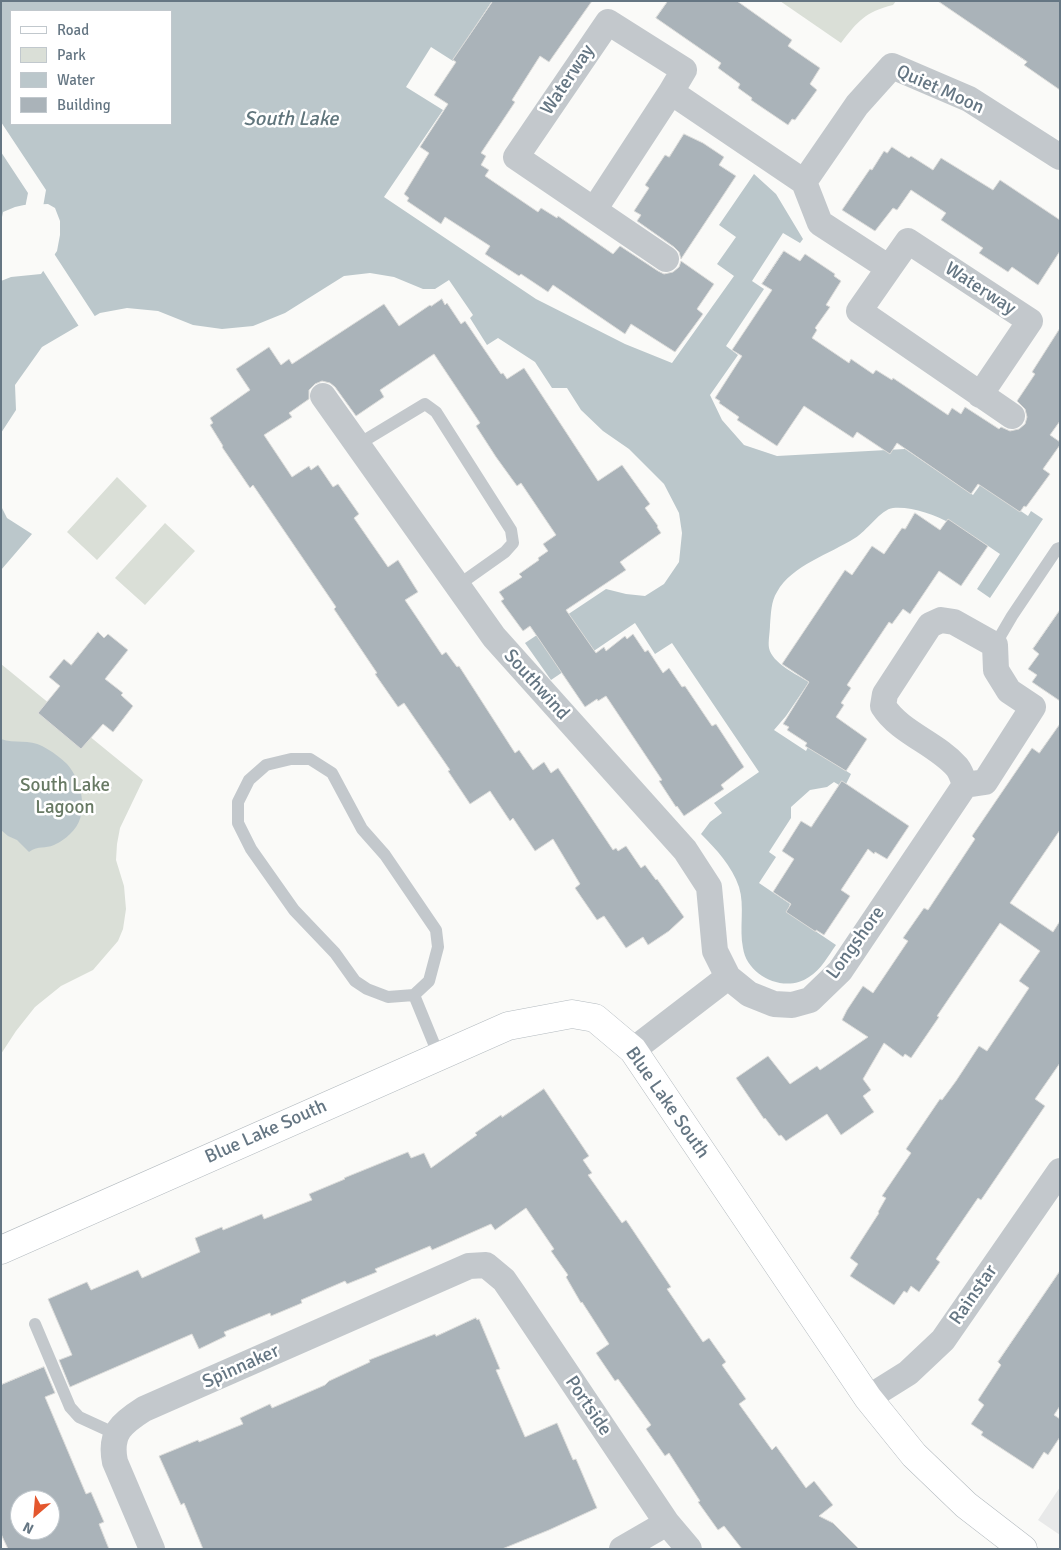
<!DOCTYPE html>
<html>
<head>
<meta charset="utf-8">
<style>
	body { margin:0 }
	#map { position:relative; width:1061px; height:1550px; overflow:hidden; background:#fafaf8; font-family:Signika,sans-serif }
	canvas { display:block }
	.frame { position:absolute; inset:0; border:2px solid #657683; pointer-events:none }
	.legend { position:absolute; left:10px; top:10px; width:162px; height:115px; box-sizing:border-box; background:#fff; border:1px solid #c1c8cd; margin:0; padding:6px 9px; list-style:none; font-size:15px; color:#657683 }
	.legend li { display:flex; align-items:center; gap:10px; height:25px }
	.legend b { width:25px; border:1px solid #c1c8cd }
	.north { position:absolute; left:10px; top:1490px; width:50px; height:50px; box-sizing:border-box; background:#fff; border:1px solid #c1c8cd; border-radius:50%; rotate:207deg; font-size:14px; font-weight:700; line-height:20px; text-align:center; color:#657683 }
	.north::after { content:''; display:block; margin:auto; width:18px; height:22px; background:#e4572e; clip-path:polygon(50% 0,100% 100%,50% 72%,0 100%) }
</style>
</head>
<body>
<div id="map">
<canvas width="1061" height="1550"></canvas>
<div class="frame"></div>
<ul class="legend">
<li><b style="height:6px;background:#fff"></b>Road</li>
<li><b style="height:14px;background:#dadfd7"></b>Park</li>
<li><b style="height:14px;background:#bbc7cb"></b>Water</li>
<li><b style="height:14px;background:#aab3b9"></b>Building</li>
</ul>
<div class="north">N</div>
</div>
<script>
const ctx = document.querySelector('canvas').getContext('2d');
ctx.lineJoin = 'round';
function fillPath(path, color) { ctx.fillStyle = color; ctx.fill(path, 'evenodd'); }
function strokePath(path, color, width, dash) { ctx.strokeStyle = color; ctx.lineWidth = width; ctx.lineCap = dash ? 'butt' : 'round'; ctx.setLineDash(dash || []); ctx.stroke(path); }
function label(font, color, halo, rows, align = 'center') {
  ctx.font = font + ' Signika,sans-serif'; ctx.lineWidth = 5; ctx.setLineDash([]); ctx.textBaseline = 'middle'; ctx.strokeStyle = halo; ctx.fillStyle = color; for (const [text, x, y, turn = 0] of rows) {
    ctx.save(); ctx.translate(x, y); ctx.rotate((+turn || 0) * Math.PI / 180); ctx.textAlign = isNaN(turn) ? turn : align; if (halo) ctx.strokeText(text, 0, 0); ctx.fillText(text, 0, 0); ctx.restore();
  }
}
const built = new Path2D(`
	M1060,1487V1535L1038,1520Z`);
const green = new Path2D(`
	M780,1H896L893,5C865,12 858,21 841,43Z
	M117,477L147,506L97,560L67,532Z
	M165,523L195,551L145,605L115,578Z
	M1,664L143,780L120,828L117,844L116,860L124,886L126,909L123,929L118,941L93,970L61,986L35,1007L16,1031L1,1054Z`);
const water = new Path2D(`
	M1,1H492L453,61L431,47L406,87L443,110L384,197L536,299L625,344L672,363L734,276L717,264L736,237L719,225L754,174L776,194L803,239L800,243L783,233L752,281L764,289L726,346L738,355L710,395L722,420L744,445L777,456L905,449L973,495L981,484L1028,516L1031,511L1043,519L990,598L977,589L1000,554C972,535 929,505 893,508C881,509 866,532 855,538C830,554 792,565 777,592C771,601 771,614 770,625C770,632 768,641 769,648C772,663 797,675 809,682L786,716L774,730L806,751L808,747L851,774L844,788L834,782L827,787L810,790L791,807V818L769,852L776,857L759,883L790,904L787,912L836,945C828,956 821,970 809,977C785,994 747,976 743,948C739,928 745,906 739,887C732,866 716,849 701,834L710,822L722,813L714,803L759,772L672,643L655,654L635,623L551,680L525,643L606,589L626,594L645,596L664,584L679,562L682,533L679,513L664,484L629,449L603,431L581,410L567,388H552L535,362L498,338L487,345L470,318L473,315L449,280L435,289H423L394,277L370,273L344,276L285,313L253,326L222,329L193,325L158,311L127,308L100,313L42,347L15,385L16,410L1,433V281L11,277L41,274L57,251L60,235V221L55,208L48,204L24,205L15,207L3,212L1,222ZM11,11H171V124H11Z
	M1,506L7,518L32,534L1,570Z
	M1,739C14,744 30,739 42,746C50,750 61,758 67,764C83,782 90,817 70,834C66,838 59,843 54,845C45,849 39,845 29,852L17,840L8,836L1,830Z`);
const pier = new Path2D(`
	M1,122L46,190L43,207L25,208L28,193L1,152Z
	M53,252L96,318L80,328L42,269Z`);
const building = new Path2D(`
	M493,1H592L549,62L540,56L512,100L515,102L481,153L486,156L481,165L489,170L485,176L538,212L541,208L557,218L558,216L613,254L620,246L658,271L664,274L673,272L679,267L681,261L714,284L697,309L703,314L675,352L631,324L625,334L553,285L548,292L521,274L519,276L485,254L490,246L445,217L441,224L407,201L409,198L404,194L429,153L420,147L448,104L434,95L456,62L453,60Z
	M668,1H737L792,40L788,46L820,68L810,84L817,90L795,120L792,119L788,125L751,100L752,98L738,88L740,84L718,68L721,63L656,18Z
	M938,1H1060V90L1024,65L1027,62Z
	M684,134L703,143L724,157L719,165L736,176L681,259L679,252L674,247L637,221L641,215L634,211L649,188L645,185L665,155L669,157Z
	M892,147L909,158L911,156L933,170L941,158L993,190L1000,180L1060,220V251L1038,285L1012,267L1008,272L979,253L983,248L941,220L946,213L911,190L897,210L893,208L875,231L842,210L870,169L872,170L884,151L887,153Z
	M784,251L800,261L805,254L835,274L834,276L841,281L826,305L830,307L815,328L817,330L812,338L849,363L851,359L873,374L876,370L892,380L893,378L948,415L952,408L961,414L965,407L999,429L1001,427L1010,431L1019,429L1025,424L1027,417L1025,409L1017,401L1035,374L1032,372L1060,328V421L1050,435L1060,442V445L1043,469L1050,474L1026,507L1024,506L1020,512L978,484L971,494L897,443L890,454L857,432L853,438L804,406L777,446L737,420L739,417L719,403L720,401L715,398L742,356L732,350L772,290L762,284Z
	M442,299L445,305L447,303L461,324L465,321L501,374L503,373L507,379L524,368L598,481L622,465L650,504L645,508L658,526L657,527L661,533L620,562L626,570L566,610L596,653L604,647L606,651L625,636L627,639L633,634L645,652L648,650L663,673L669,668L682,687L685,686L712,726L716,724L744,767L721,785L724,789L684,816L677,806L676,807L659,781L662,780L606,696L598,701L597,699L585,707L530,626L523,631L501,601L504,599L499,592L522,577L519,574L539,560L538,558L548,551L543,544L556,535L521,483L517,486L496,457L476,426L480,423L434,354L380,390L384,397L356,416L335,387L330,383L322,381L315,384L309,390V399L289,413L292,417L264,435L292,477L309,466L311,470L318,465L333,487L338,484L359,514L354,518L388,567L398,560L418,592L405,600L442,655L446,652L457,667L459,666L515,753L519,750L533,770L544,762L551,773L558,768L613,850L616,848L618,851L626,846L641,868L645,865L656,880L657,879L684,917L669,931L648,945L643,937L626,948L604,916L597,920L575,888L580,884L553,839L535,851L513,818L510,821L490,791L470,804L448,771L450,770L404,703L398,707L375,674L377,673L334,609L336,607L253,485L250,488L222,447L223,446L210,425L213,423L210,418L250,390L236,369L269,347L281,365L289,359L292,364L384,304L399,326L430,305L431,306Z
	M915,513L940,530L948,519L988,546L961,586L939,571L910,614L903,609L892,624L889,622L847,685L851,688L841,703L844,705L836,717L867,739L846,771L805,746L807,743L787,730L789,727L783,724L809,682L782,664L845,570L852,575L872,546L884,554L902,528L905,529Z
	M1060,610V701L1032,682L1037,675L1028,669L1039,654L1033,649Z
	M98,632L104,638L108,634L128,650L105,679L123,693L121,695L133,706L113,732L103,724L81,749L38,713L60,686L49,677L64,659L71,665Z
	M1060,724V830L1010,903L1053,932L1060,921V1063L1035,1099L1045,1106L981,1200L978,1198L936,1259L940,1262L919,1292L911,1286L907,1293L904,1291L894,1305L850,1276L858,1264L850,1258L879,1213L878,1212L886,1198L882,1196L911,1153L906,1149L940,1099L942,1100L956,1081L979,1046L987,1051L1029,988L1019,981L1040,951L1000,923L937,1016L939,1017L911,1058L905,1054L903,1057L884,1043L863,1079L871,1090L863,1096L874,1112L841,1135L827,1114L786,1141L781,1135L779,1136L765,1118L764,1119L736,1078L768,1056L790,1084L817,1066L820,1070L868,1037L842,1020L847,1010L863,986L873,993L908,941L903,938L924,908L928,910L975,839L972,836L1032,748L1039,753Z
	M842,781L909,826L887,859L875,852L874,854L868,849L841,890L850,896L824,935L816,930V932L786,912L791,904L773,892L794,859L782,851L801,821L811,827Z
	M544,1089L589,1156L583,1160L592,1173L588,1175L622,1223L626,1220L671,1287L667,1289L703,1342L709,1338L726,1362L722,1365L746,1399L739,1404L772,1450L776,1446L806,1488L814,1481L833,1505L819,1516L833,1523L859,1549H742L724,1526L718,1530L698,1502L700,1501L669,1453L665,1456L646,1429L651,1425L618,1379L615,1381L596,1353L609,1344L582,1302L581,1303L566,1277L568,1275L551,1251L554,1249L526,1208L495,1230L491,1224L432,1250L430,1246L375,1269L377,1272L347,1284L345,1281L301,1300L302,1303L271,1316L270,1313L224,1332L226,1336L199,1349L192,1334L70,1387L59,1360L72,1355L48,1299L87,1282L91,1290L138,1270L142,1278L200,1252L195,1238L222,1227L223,1230L262,1214L264,1219L312,1200L309,1194L345,1179L344,1178L408,1152L411,1158L424,1153L431,1168L477,1135L475,1133L501,1115L502,1117Z
	M1060,1271V1406L1054,1415L1060,1419V1437L1048,1455L1044,1452L1033,1469L981,1435L983,1432L971,1424L984,1405L978,1400L1001,1365L998,1362Z
	M476,1318L477,1320L479,1319L500,1369L496,1370L525,1437L557,1423L573,1460L576,1459L597,1508L549,1530L502,1549H203L184,1503L181,1505L159,1456L198,1440L199,1442L243,1424L240,1418L270,1404L272,1408L325,1385L329,1381L370,1362L369,1360L435,1334L436,1336Z
	M44,1367L55,1393L45,1397L86,1494L91,1492L104,1522L99,1524L109,1549H8L1,1534V1385ZM20,1500H50V1530H20Z`);
const lane = new Path2D(`
	M357,445L425,404L436,412L511,530L513,543L505,552L457,586
	M995,645L1012,616L1057,549L1060,548
	M291,759H310L332,773L362,829L385,855L436,930L438,947L429,981L414,995L388,997L367,989L355,981L335,953L294,910L251,849L238,823V802L249,780L266,765Z
	M414,995L439,1056
	M35,1324L70,1407L79,1417L116,1434`);
const street = new Path2D(`
	M804,182L857,105L892,66L969,99L1060,157
	M594,210L671,92
	M666,259L516,157L608,22L684,70L671,92L804,182L820,223L889,268L859,311L1012,416
	M889,268L908,241L1030,321L980,395
	M323,396L494,637L685,850L709,887L715,951L728,977
	M633,1050L728,977L749,994L774,1004L792,1005L810,1000L840,971L965,785L985,782L1033,707L1009,691L996,670L995,645L954,622L941,620L930,625L885,694L883,706C900,733 936,743 957,767C961,772 963,779 965,785
	M868,1398L908,1373L943,1340L1060,1171
	M152,1549L115,1462C109,1433 122,1423 144,1409L469,1266L486,1265L504,1280L515,1296L667,1523L689,1549
	M622,1549L667,1523`);
const secondary = new Path2D(`
	M1,1250L508,1026L572,1014L595,1018L633,1050L868,1398L914,1455L966,1505L1023,1549`);
const streetNames = [
	["Waterway",568,80,-56],
	["Quiet Moon",940,90,24],
	["Waterway",980,289,33],
	["Southwind",536,685,48],
	["Longshore",856,943,-54],
	["Blue Lake South",667,1103,55],
	["Blue Lake South",266,1132,-24],
	["Rainstar",974,1295,-55],
	["Spinnaker",241,1367,-24],
	["Portside",588,1406,56]
];
const parkNames = [
	["South Lake",65,786],
	["Lagoon",65,808]
];
const waterNames = [
	["South Lake",291,120]
];
fillPath(built, '#e8e9e9');
fillPath(green, '#dadfd7');
fillPath(water, '#bbc7cb');
fillPath(pier, '#fafaf8');
fillPath(building, '#aab3b9');
strokePath(building, '#dcdcda', 1);
strokePath(secondary, '#b3babf', 29);
strokePath(lane, '#c3c8cc', 12);
strokePath(street, '#c3c8cc', 26);
strokePath(secondary, '#fff', 28);
label('19px', '#657683', '#fff', streetNames);
label('19px', '#687a64', '#fff', parkNames);
label('italic 20px', '#60757c', '#fff', waterNames);
</script>
</body>
</html>
